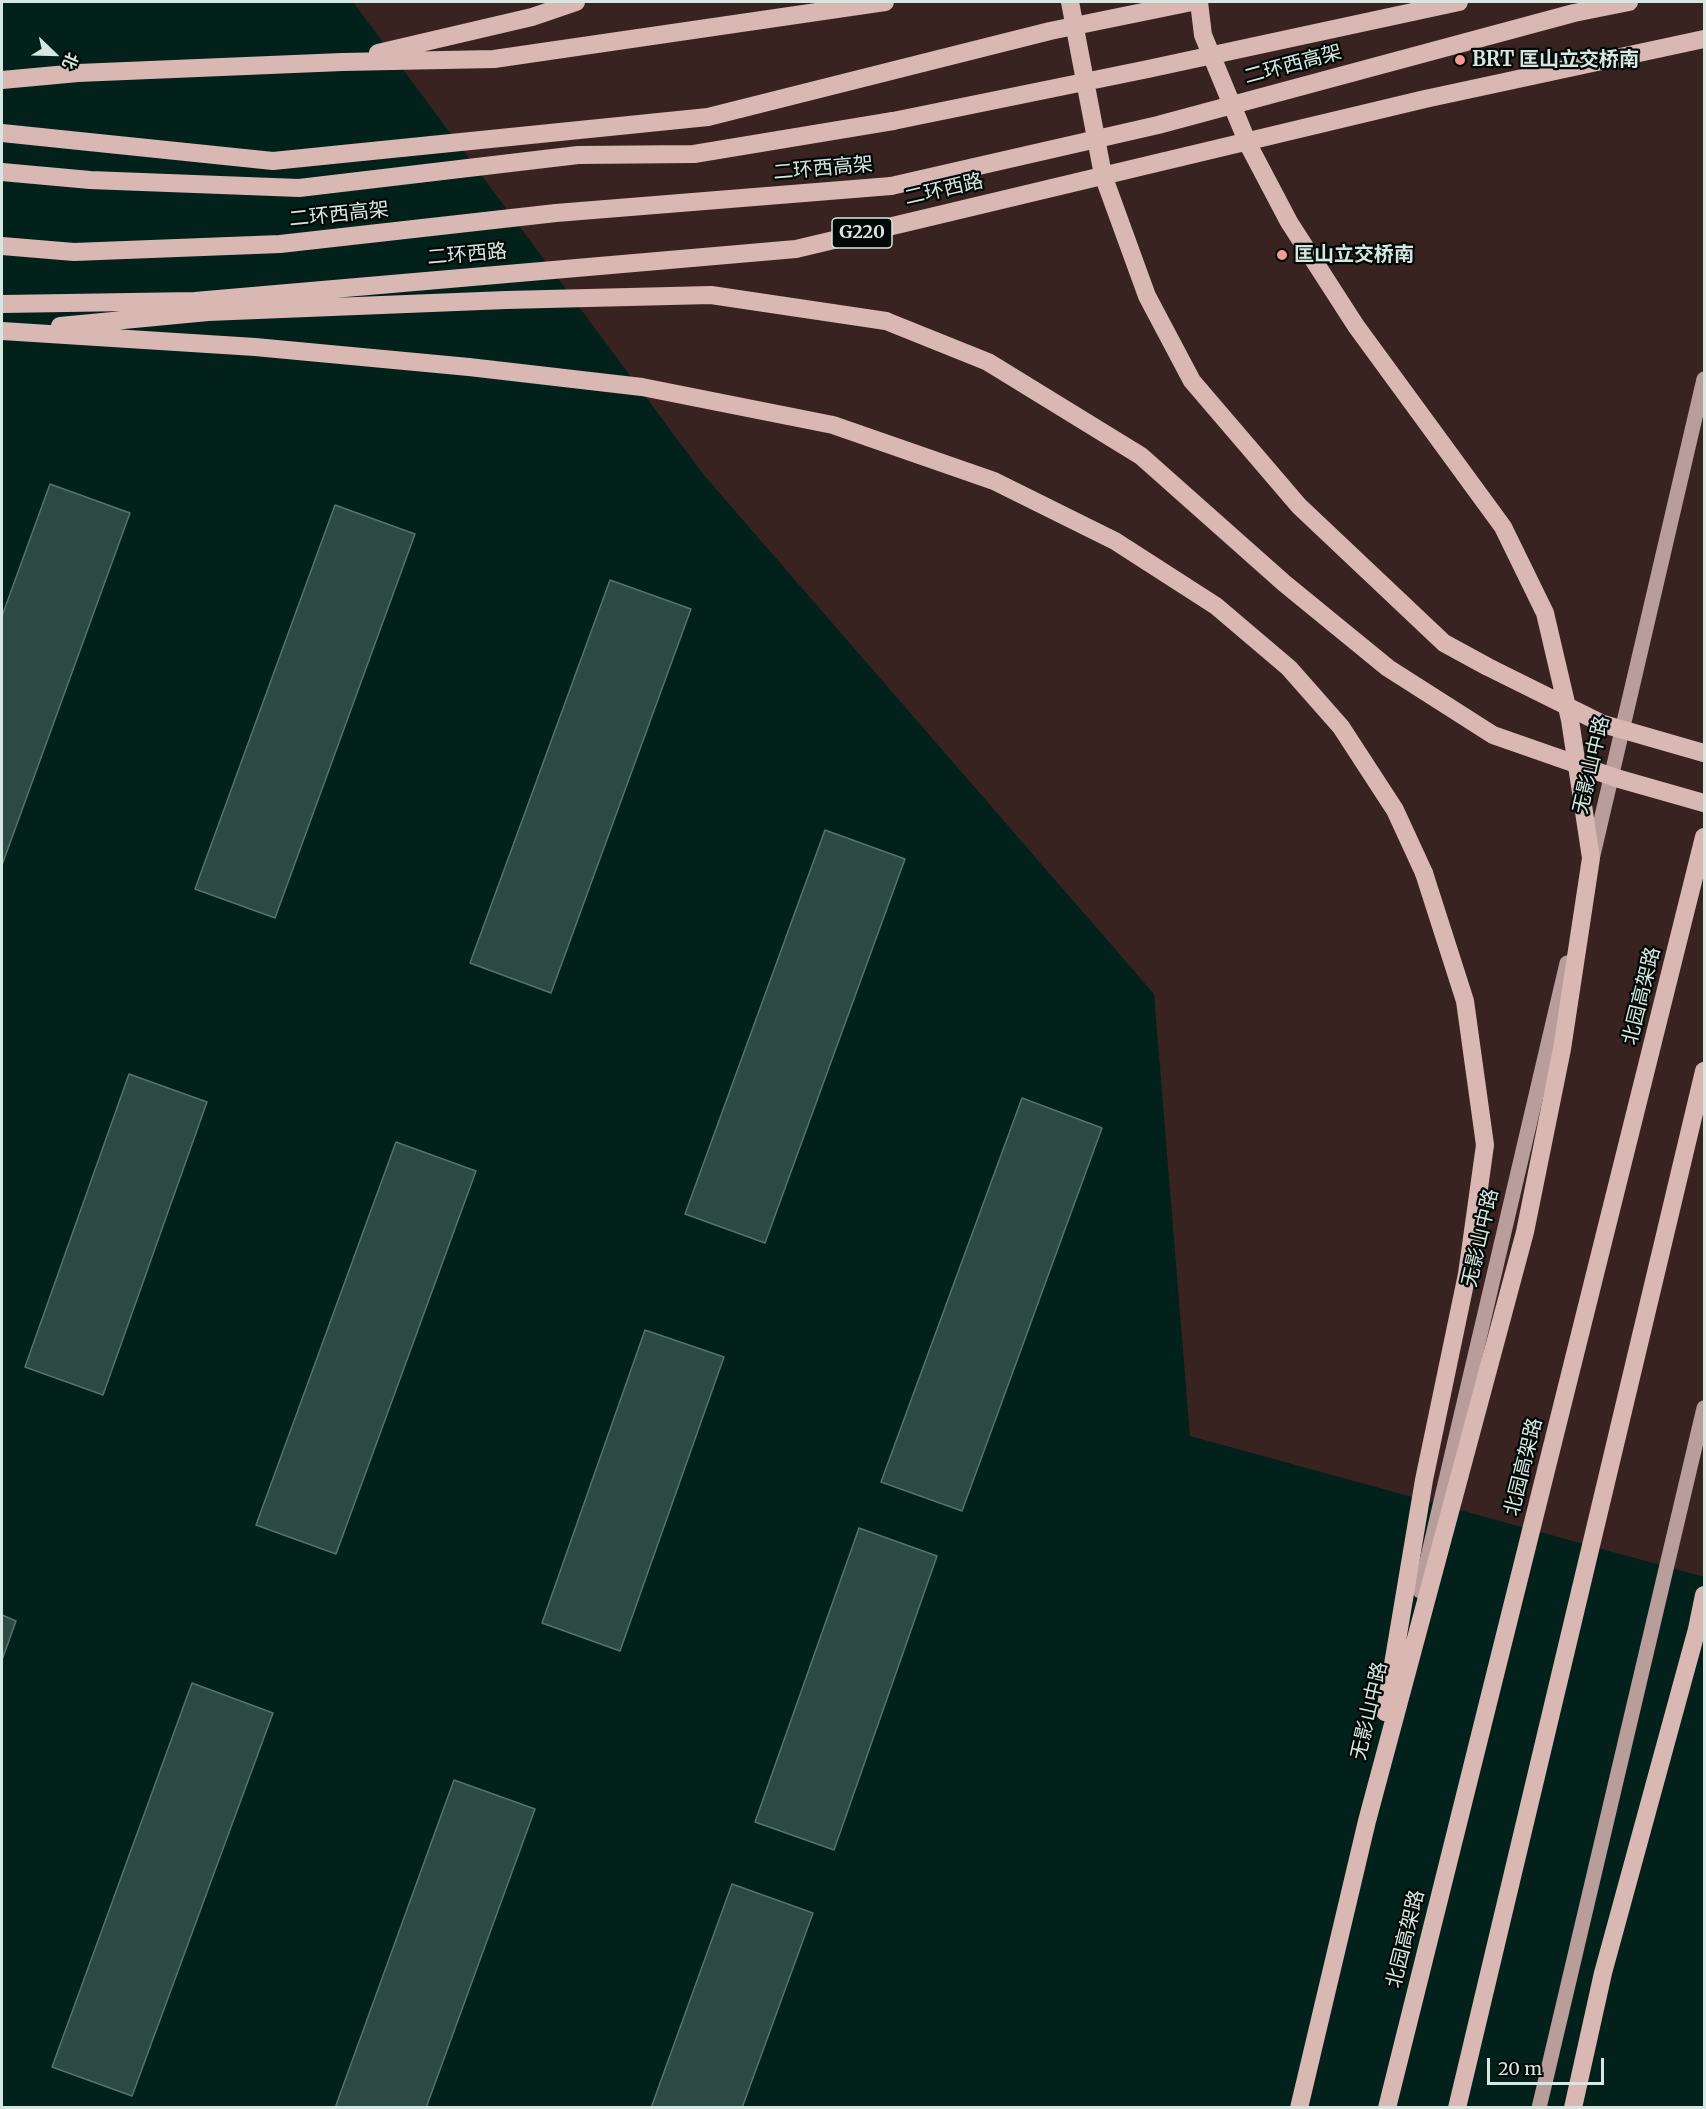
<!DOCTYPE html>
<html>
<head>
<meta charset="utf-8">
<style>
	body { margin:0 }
	#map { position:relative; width:1706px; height:2109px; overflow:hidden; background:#02211a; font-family:Merriweather,"Noto Sans SC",serif }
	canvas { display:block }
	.frame { position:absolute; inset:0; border:3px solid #d6e7e2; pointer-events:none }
	.north { position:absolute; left:24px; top:24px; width:60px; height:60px; -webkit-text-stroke:4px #010806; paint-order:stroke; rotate:113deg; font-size:16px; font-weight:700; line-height:24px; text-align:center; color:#d6e7e2 }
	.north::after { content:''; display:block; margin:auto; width:21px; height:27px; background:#d6e7e2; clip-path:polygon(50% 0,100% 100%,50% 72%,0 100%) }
	.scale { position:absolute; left:1487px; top:2058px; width:117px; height:27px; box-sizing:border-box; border:3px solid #d6e7e2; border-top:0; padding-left:8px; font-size:18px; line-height:21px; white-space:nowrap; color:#d6e7e2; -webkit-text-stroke:4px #010806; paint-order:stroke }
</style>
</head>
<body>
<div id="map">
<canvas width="1706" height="2109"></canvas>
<div class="frame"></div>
<div class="north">北</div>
<div class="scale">20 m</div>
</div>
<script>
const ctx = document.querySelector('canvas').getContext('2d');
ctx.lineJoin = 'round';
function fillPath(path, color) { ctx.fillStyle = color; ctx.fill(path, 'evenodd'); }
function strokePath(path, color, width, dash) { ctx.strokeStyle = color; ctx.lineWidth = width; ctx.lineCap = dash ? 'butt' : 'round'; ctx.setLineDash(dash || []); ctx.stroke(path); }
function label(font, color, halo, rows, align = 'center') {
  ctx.font = font + ' Merriweather,"Noto Sans SC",serif'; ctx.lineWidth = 4.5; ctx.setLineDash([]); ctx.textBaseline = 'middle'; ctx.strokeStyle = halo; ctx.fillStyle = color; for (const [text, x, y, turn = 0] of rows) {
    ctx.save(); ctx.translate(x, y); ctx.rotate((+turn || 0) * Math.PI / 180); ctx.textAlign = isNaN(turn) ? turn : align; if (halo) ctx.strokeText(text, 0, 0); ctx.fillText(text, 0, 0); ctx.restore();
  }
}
const green = new Path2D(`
	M353,2H1704V1577L1190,1436L1154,994L703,474Z`);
const building = new Path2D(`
	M50,484L130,513L2,865V616Z
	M335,505L415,534L275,918L195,889Z
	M610,580L691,609L551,993L470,963Z
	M825,830L905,859L765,1243L685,1214Z
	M129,1074L207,1102L103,1395L25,1367Z
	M1022,1098L1102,1128L962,1511L881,1482Z
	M396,1142L476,1171L336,1554L256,1525Z
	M645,1330L724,1357L620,1651L542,1623Z
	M859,1528L937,1556L834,1850L755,1822Z
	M2,1615L16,1621L2,1660Z
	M192,1683L273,1713L132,2096L52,2067Z
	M454,1780L535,1809L426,2108H335Z
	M732,1884L813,1913L742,2108H651Z`);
const primary = new Path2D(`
	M1593,855L1704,379
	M1420,1591L1567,963
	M1539,2108L1704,1408`);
const highway = new Path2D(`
	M378,53L532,17L576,2
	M2,80L78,73L342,62L494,59L885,2
	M2,133L273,161L708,117L1050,31L1192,2
	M2,172L90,180L299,188L578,155L694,154L893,121
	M2,246L74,252L280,244L556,213L891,186
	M2,304L195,301L796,249L1425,99L1704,39
	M60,326L208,312L506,300L711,295L886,321
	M2,331L255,347L469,367L642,387L833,425L994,481L1115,541L1216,606L1289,668L1341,727L1395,810L1424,873
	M1387,2108L1704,837
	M1457,2108L1704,1071
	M1573,2108L1603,1973L1697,1629L1704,1595`);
const highwayBridge = new Path2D(`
	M1070,2L1103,175L1147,296L1192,381L1299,506L1444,643L1488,667L1603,724L1704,753
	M1199,2L1203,35L1249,146L1289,222L1356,326L1503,527L1545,613L1570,720L1591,858L1562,1049L1525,1232L1367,1821L1299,2108
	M893,121L1148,69L1459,2
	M891,186L1158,125L1574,13L1629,2
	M886,321L988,362L1141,456L1284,583L1388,668L1493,735L1616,778L1704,803
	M1385,1712L1424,1480L1467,1274L1485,1145L1465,1001L1424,873`);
const markers = [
	[1460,60,6,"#f59c94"],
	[1282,255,6,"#f59c94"]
];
const shields = [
	[862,233,60]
];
const shieldNames = [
	["G220",862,233]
];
const poiNames = [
	["BRT 匡山立交桥南",1472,60],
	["匡山立交桥南",1294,255]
];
const streetNames = [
	["二环西高架",1293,65,-15],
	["二环西高架",823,169,-5],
	["二环西路",944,190,-13],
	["二环西高架",339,215,-6],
	["二环西路",467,255,-5],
	["无影山中路",1592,765,-77],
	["北园高架路",1642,996,-76],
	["无影山中路",1481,1238,-77],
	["北园高架路",1524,1467,-76],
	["无影山中路",1370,1711,-77],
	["北园高架路",1406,1939,-76]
];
fillPath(green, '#392321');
fillPath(building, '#2c4a42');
strokePath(building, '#55746b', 1.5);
strokePath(primary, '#b99d9a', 15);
strokePath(highway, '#d9b7b3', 18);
strokePath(highwayBridge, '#d9b7b3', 18);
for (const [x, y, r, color] of markers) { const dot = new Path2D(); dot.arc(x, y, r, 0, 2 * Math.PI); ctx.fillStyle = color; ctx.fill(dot); strokePath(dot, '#010806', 2); }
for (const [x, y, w] of shields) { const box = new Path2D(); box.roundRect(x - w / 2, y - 15, w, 30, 4.5); ctx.fillStyle = '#010806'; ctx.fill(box); strokePath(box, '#d6e7e2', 1.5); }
label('bold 18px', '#d6e7e2', null, shieldNames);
label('bold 20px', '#d6e7e2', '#010806', poiNames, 'left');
label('20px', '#d6e7e2', '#010806', streetNames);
</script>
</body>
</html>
